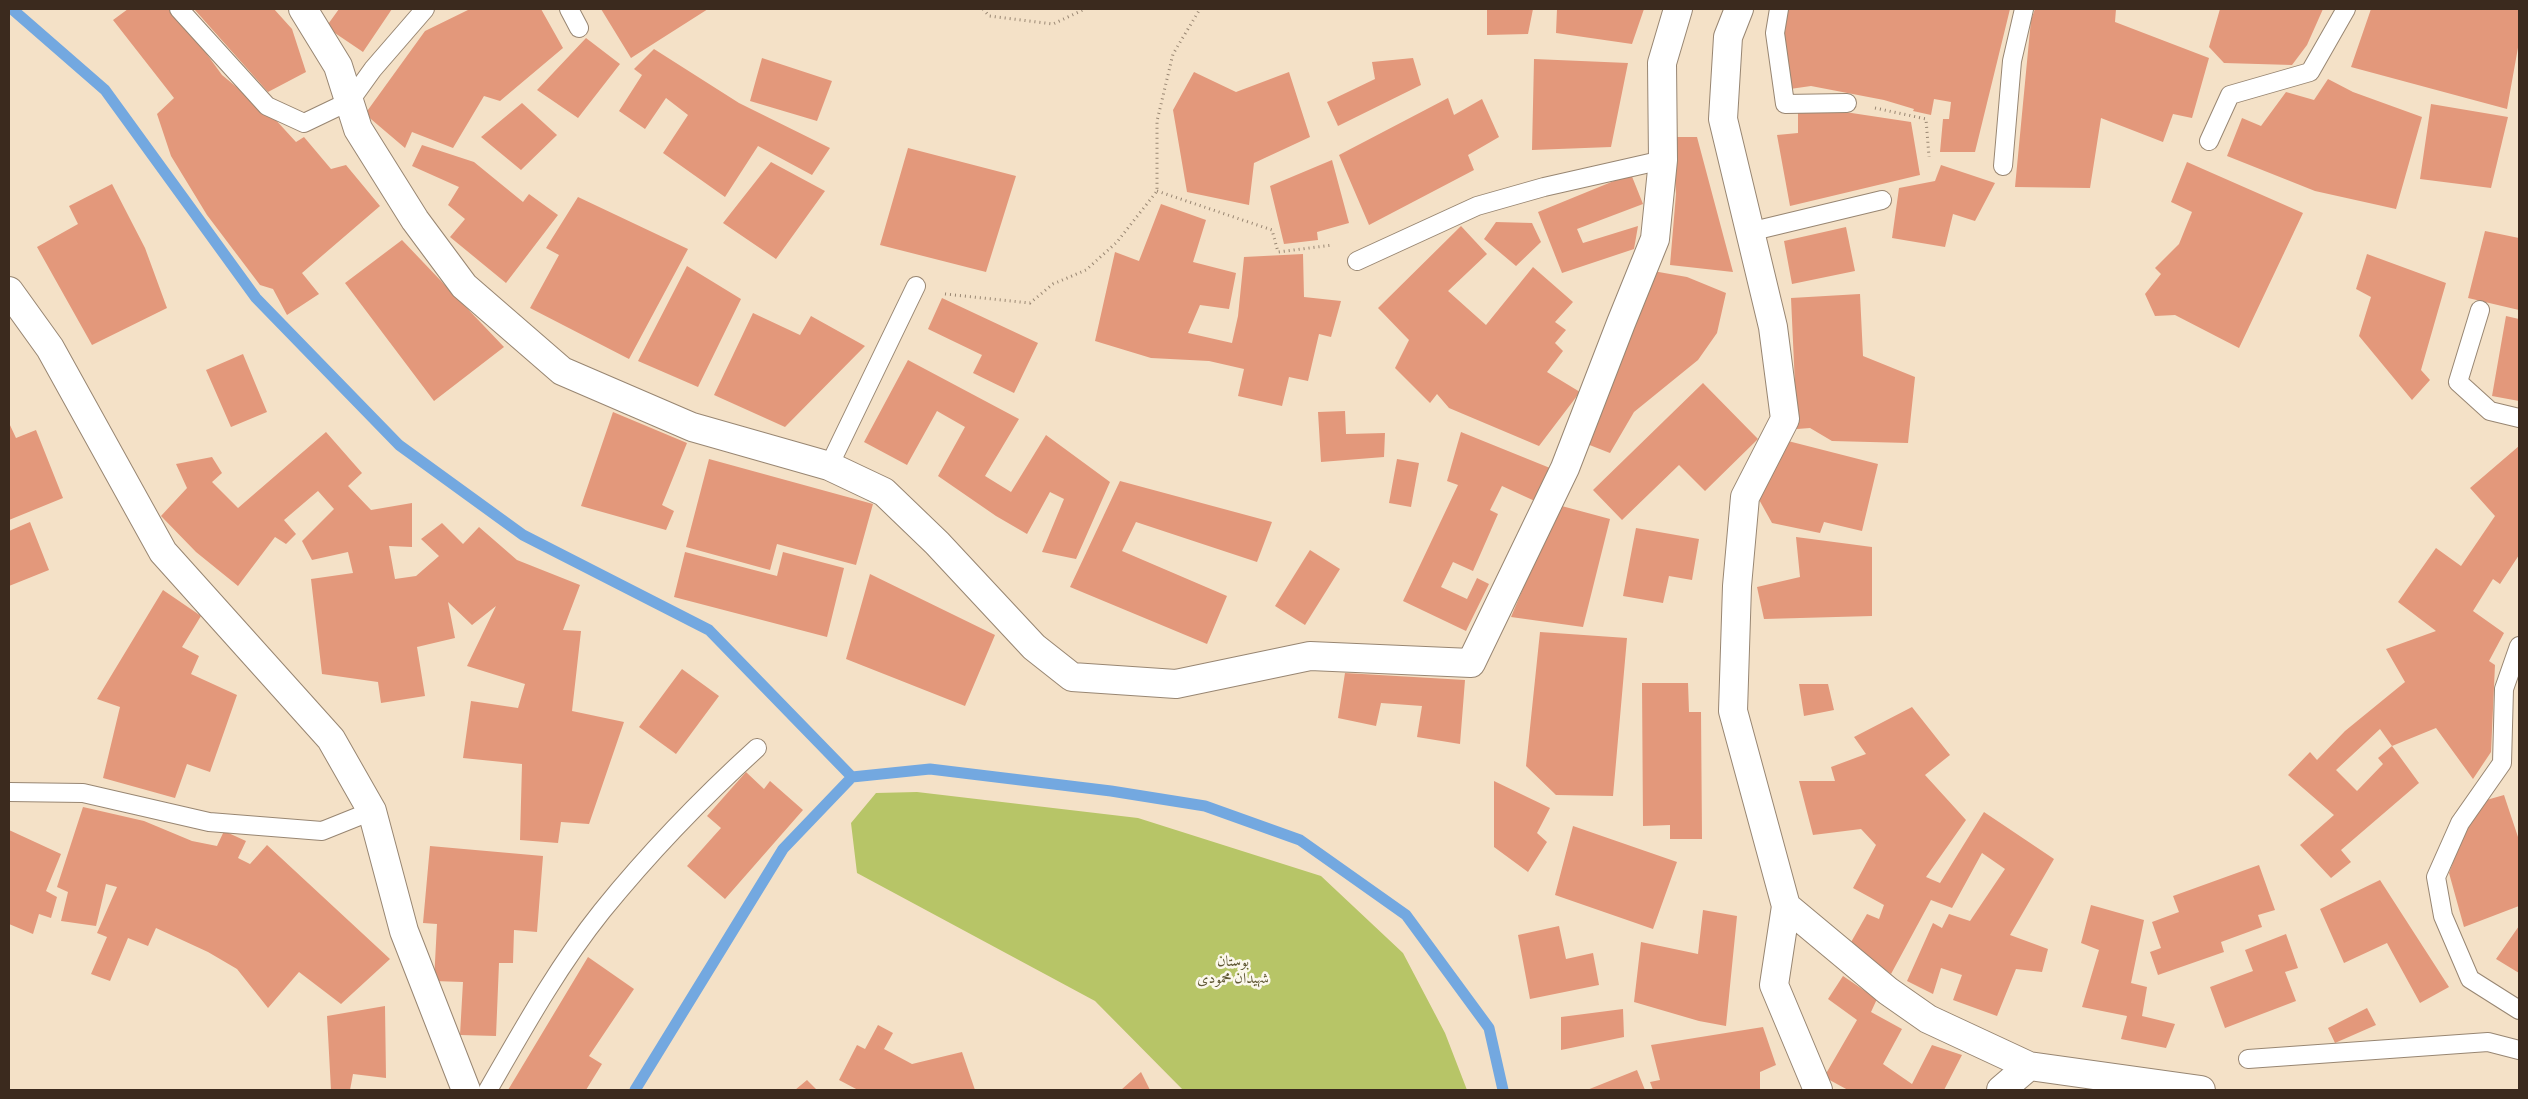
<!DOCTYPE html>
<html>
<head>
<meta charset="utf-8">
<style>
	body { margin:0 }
	#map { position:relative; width:2528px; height:1099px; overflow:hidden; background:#f4e1c7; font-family:Vollkorn,serif }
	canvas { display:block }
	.frame { position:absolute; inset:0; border:10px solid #3b2a1e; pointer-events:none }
</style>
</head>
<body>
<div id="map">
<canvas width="2528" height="1099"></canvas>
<div class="frame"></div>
</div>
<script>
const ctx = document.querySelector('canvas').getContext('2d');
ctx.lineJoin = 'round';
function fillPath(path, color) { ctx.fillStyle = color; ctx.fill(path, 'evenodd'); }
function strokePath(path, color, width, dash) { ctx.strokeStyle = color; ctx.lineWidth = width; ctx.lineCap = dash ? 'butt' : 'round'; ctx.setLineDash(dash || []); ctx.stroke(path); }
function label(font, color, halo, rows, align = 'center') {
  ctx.font = font + ' Vollkorn,Amiri,serif'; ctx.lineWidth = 5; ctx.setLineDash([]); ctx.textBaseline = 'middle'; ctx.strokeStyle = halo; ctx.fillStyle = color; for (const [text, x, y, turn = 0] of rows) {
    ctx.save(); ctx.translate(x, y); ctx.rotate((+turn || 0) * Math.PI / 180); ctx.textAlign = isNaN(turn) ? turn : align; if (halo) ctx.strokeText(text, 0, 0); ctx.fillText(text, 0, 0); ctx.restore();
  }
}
const green = new Path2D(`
	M917,792L1138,818L1321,876L1403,953L1445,1033L1467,1090H1183L1095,1001L857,873L851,823L876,793Z`);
const stream = new Path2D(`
	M12,9L105,90L256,298L399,445L523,535L709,630L852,777
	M635,1090L783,849L852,777L930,769L1111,791L1205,806L1300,840L1406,915L1489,1028L1503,1090`);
const building = new Path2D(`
	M128,9H174L222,75L274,118L296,142L304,137L331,169L346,165L380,206L302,273L319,294L287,315L273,289L260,285L207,215L171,156L157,114L174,98L113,20Z
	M194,9H274L292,29L306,72L268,92Z
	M339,9H392L363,52L326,27Z
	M470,9H541L563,48L500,101L484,96L453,148L412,132L405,148L365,114L425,31Z
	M601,9H708L631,58Z
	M1487,9H1533L1528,34L1487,35Z
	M1557,9H1644L1632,44L1556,33Z
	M1788,9H2010L1975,152H1940L1943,119H1949L1951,102L1934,99L1931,115L1913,111L1914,109L1884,100L1811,86L1790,89L1784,39Z
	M2035,9H2116L2115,22L2209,58L2192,118L2173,114L2163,142L2101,118L2090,188L2015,187L2031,20Z
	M2220,9H2323L2307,45L2292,65L2224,63L2209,47Z
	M2371,9H2519V42L2507,109L2351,67Z
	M586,38L620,64L578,118L537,90Z
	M654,49L739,103L830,148L812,175L758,146L725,197L663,153L688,115L666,98L645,129L619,111L642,75L634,69Z
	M762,58L832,81L817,121L750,101Z
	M1413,58L1421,85L1338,126L1327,102L1375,79L1372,62Z
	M1534,59L1628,63L1611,147L1532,150Z
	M1194,72L1236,92L1289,72L1310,137L1254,163L1249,205L1187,192L1173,110Z
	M2328,79L2353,92L2422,117L2396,209L2315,191L2227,156L2242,118L2261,126L2286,92L2314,100Z
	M1448,98L1454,115L1482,99L1499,137L1468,155L1474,170L1369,225L1339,155Z
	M522,103L557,135L521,170L481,137Z
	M2431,104L2508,117L2491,188L2420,179Z
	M1798,112H1845L1911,122L1920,175L1790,206L1777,135L1798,133Z
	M1672,137H1697L1733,272L1670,265L1676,194Z
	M422,145L474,162L523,202L529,194L558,215L506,283L450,237L465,219L448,205L459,187L412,166Z
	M908,148L1016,176L986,272L880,245Z
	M1332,160L1349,223L1317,232L1318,240L1284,244L1270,186Z
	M771,162L825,191L776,259L723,223Z
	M2187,162L2303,213L2239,348L2175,315L2155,316L2145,294L2161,274L2155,268L2179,244L2192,212L2171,202Z
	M1941,165L1995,183L1975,221L1953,214L1945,247L1892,238L1899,188L1935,181Z
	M1631,174L1643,204L1577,229L1583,243L1638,226L1634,249L1562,273L1538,212Z
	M112,184L145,248L167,308L92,345L37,247L78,224L69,206Z
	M578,197L688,249L629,359L530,308L559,255L546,248Z
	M1161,204L1206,220L1193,262L1236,273L1229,309L1200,305L1188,333L1232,343L1238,316L1244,257L1303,254L1304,297L1341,301L1331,337L1319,334L1308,381L1289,377L1282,406L1238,396L1244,369L1209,361L1151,358L1095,341L1115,252L1139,261Z
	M1496,222L1532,223L1541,242L1516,266L1484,239Z
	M1461,226L1487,254L1448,291L1486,325L1533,267L1573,302L1555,322L1566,330L1555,343L1563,351L1547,372L1580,392L1539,446L1449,408L1437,394L1430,403L1395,368L1409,340L1378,308Z
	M1846,227L1855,271L1792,284L1784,241Z
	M2485,231L2519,238V310L2468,298Z
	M402,240L504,347L434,401L345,283Z
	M2367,254L2446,283L2421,370L2430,380L2412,400L2359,336L2371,297L2356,289Z
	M687,266L741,299L698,387L638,361Z
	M1653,271L1687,277L1726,293L1717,333L1698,360L1634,412L1610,453L1587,444Z
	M1860,294L1863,356L1915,377L1908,443L1832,441L1810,428L1797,429L1791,298Z
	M942,298L1038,343L1014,393L973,373L982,355L928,329Z
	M753,313L800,335L811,316L865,346L785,427L714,395Z
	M2506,316L2519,319V401L2492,396Z
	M243,354L267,412L231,427L206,370Z
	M908,360L1019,419L985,476L1011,492L1046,435L1110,482L1076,559L1042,552L1064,499L1050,492L1027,534L996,516L938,476L965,427L937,411L907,465L864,442Z
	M1703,383L1758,439L1705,491L1679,465L1622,520L1593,490Z
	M1345,411L1346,434L1385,433L1384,457L1321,462L1318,412Z
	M613,412L687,443L662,505L674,511L666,530L581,506Z
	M9,423L16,438L36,430L63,498L9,520Z
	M326,432L362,473L348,486L371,510L412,503V547L389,546L395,579L416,576L439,556L421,539L442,523L463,544L479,527L517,560L580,585L563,630L581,631L572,711L624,722L589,824L561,822L558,843L520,840L522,764L463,758L471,701L518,708L525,684L467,666L496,606L472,625L448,602L455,638L417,647L425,696L381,703L378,682L322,674L311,579L353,573L348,552L312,560L302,541L334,509L318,491L284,520L296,534L286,544L275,537L238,586L196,552L161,516L187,488L176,464L212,457L222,473L212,482L238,508Z
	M1461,432L1550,468L1537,502L1502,486L1490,510L1498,514L1473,571L1453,562L1441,587L1467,599L1477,578L1489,584L1466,631L1403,601L1458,485L1447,481Z
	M1788,441L1878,464L1862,531L1824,522L1820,533L1772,523L1757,496Z
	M2519,446V555L2500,584L2493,579L2473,611L2504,633L2489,661L2495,665L2491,752L2473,779L2436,728L2392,746L2380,729L2336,770L2357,791L2383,764L2378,758L2392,746L2419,783L2341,850L2351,862L2331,878L2300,845L2334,815L2288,775L2310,752L2317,760L2345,731L2405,682L2386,649L2436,631L2398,602L2436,548L2461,566L2495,516L2470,488Z
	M709,459L873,504L856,565L777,544L770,570L686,547Z
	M1397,459L1419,463L1411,507L1389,503Z
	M1120,481L1272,522L1257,562L1136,522L1122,551L1227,596L1207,644L1070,587Z
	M1558,505L1610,519L1583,627L1511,617Z
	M30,522L49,570L9,586V531Z
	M1636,528L1699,539L1692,580L1669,576L1663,603L1623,596Z
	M1796,537L1872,547V616L1764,619L1757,587L1800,577Z
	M1310,550L1340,569L1305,625L1275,606Z
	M685,552L777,576L783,552L844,568L827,637L674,597Z
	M870,574L995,635L965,706L846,659Z
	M163,590L201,616L182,647L199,656L191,674L237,695L210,772L187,764L175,798L103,778L120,707L97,699Z
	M1540,632L1627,638L1613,796L1556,795L1526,766Z
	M682,669L719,696L676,754L639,727Z
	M1345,673L1465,680L1460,744L1417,737L1422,706L1381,703L1376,726L1338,718Z
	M1642,683H1688L1689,712H1701L1702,839H1670V825L1643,826Z
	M1799,684H1828L1834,710L1804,716Z
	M1912,707L1950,755L1925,775L1966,820L1926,877L1940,883L1984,812L2054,859L2010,935L2048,949L2042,972L2016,969L1997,1016L1953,1000L1962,975L1941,968L1933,994L1907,981L1933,923L1942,928L1949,914L1970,921L2005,869L1982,853L1952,908L1931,900L1891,974L1850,944L1867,914L1879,919L1884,905L1853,888L1876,845L1861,829L1813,835L1799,781H1835L1831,767L1866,754L1854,737Z
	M746,772L764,789L770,781L803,810L725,899L687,866L721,828L707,816Z
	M1494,781L1550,808L1537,833L1547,842L1528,872L1494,847Z
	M2504,795L2519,840V906L2464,927L2449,873L2468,822L2483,801Z
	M83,807L144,821L192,841L217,846L224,831L246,841L238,858L250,864L267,845L390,959L341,1004L299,972L268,1008L237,969L208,952L156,928L148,946L128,938L110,981L91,974L107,937L97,933L117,887L106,884L96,926L61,921L68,892L57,887Z
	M1573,826L1677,862L1653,929L1555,895Z
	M9,830L61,854L46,891L57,897L51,918L39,914L33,934L9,924Z
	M430,846L543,856L537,932L514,930L513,963H499L496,1036L460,1035L463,982L434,981L437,924L423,923Z
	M2259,865L2275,910L2258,915L2262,927L2221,942L2224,952L2158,975L2150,952L2161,948L2152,922L2179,912L2173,896Z
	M2380,880L2449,987L2420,1003L2387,943L2344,963L2320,909Z
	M2091,905L2144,920L2131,983L2147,987L2142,1016L2175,1024L2166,1048L2121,1039L2127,1016L2082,1007L2099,950L2081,943Z
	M1703,910L1737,916L1726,1026L1699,1021L1634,1002L1641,942L1698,954Z
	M1559,926L1566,959L1593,953L1599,985L1530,999L1518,935Z
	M2519,926V973L2496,959Z
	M2286,934L2298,968L2285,972L2296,1001L2225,1028L2210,987L2253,971L2245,950Z
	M588,957L634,989L589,1056L602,1064L586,1090H508Z
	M1843,976L1877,999L1871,1012L1902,1029L1883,1064L1912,1084L1932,1045L1962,1055L1944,1090H1848L1824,1077L1857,1020L1828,999Z
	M385,1006L386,1078L353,1074L350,1090H331L327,1016Z
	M2367,1008L2376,1025L2335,1043L2328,1028Z
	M1623,1009L1624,1037L1561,1050V1017Z
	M878,1025L893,1033L884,1049L912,1064L962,1052L975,1090H858L839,1080L857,1045L865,1049Z
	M1763,1027L1776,1065L1760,1072V1090H1653L1650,1082L1660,1080L1651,1045Z
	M1637,1070L1645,1090H1587Z
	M1141,1072L1150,1090H1121Z
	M807,1080L817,1090H795Z`);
const path = new Path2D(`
	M983,9L989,16L1053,24L1085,9
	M1875,108L1926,119L1929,157
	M1157,191L1272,230L1278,252L1333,245
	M945,294L1030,303L1053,284L1086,270L1117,242L1157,191V121L1173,54L1200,9`);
const lane = new Path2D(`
	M179,9L267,106L304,123L350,101L373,69L425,9
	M569,9L579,28
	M1779,9L1775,33L1785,104L1847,103
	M2209,141L2230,95L2310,72L2346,9
	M2003,166L2012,61L2024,9
	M1749,232L1882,200
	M1357,261L1477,206L1544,187L1663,160
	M2480,310L2458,382L2490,411L2519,418
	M829,466L916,286
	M2519,646L2504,689L2502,763L2460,823L2436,877L2443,916L2470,979L2519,1010
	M9,792L83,793L209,822L322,831L372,811
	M2248,1059L2488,1042L2519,1050
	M488,1090C523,1029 558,966 602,911C649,853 702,798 757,748`);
const street = new Path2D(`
	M303,9L338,66L358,129L415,220L464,286L562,371L692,427L829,466L884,492L937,543L1034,647L1072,677L1176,684L1310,656L1471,663L1565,468L1621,323L1655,239L1663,160L1662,63L1678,9
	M1739,9L1728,37L1723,119L1773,327L1785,419L1745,497L1737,586L1733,711L1786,906
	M1818,1090L1774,985L1786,906L1888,991L1928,1019L2029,1066
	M2001,1090L2029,1066L2201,1090`);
const secondary = new Path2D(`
	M9,291L50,348L163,552L331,739L372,811L404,931L466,1090`);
const parkNames = [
	["بوستان",1233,963],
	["شهیدان محمودی",1233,980]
];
fillPath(green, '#b7c567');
strokePath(stream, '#73a8e0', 11);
fillPath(building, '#e3987b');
strokePath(lane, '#988672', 20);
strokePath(street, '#988672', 30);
strokePath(secondary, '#988672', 30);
strokePath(path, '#988672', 3, [1, 4]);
strokePath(lane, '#fff', 18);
strokePath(street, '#fff', 28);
strokePath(secondary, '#fff', 28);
label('15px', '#605834', '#fbf7ec', parkNames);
</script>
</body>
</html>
